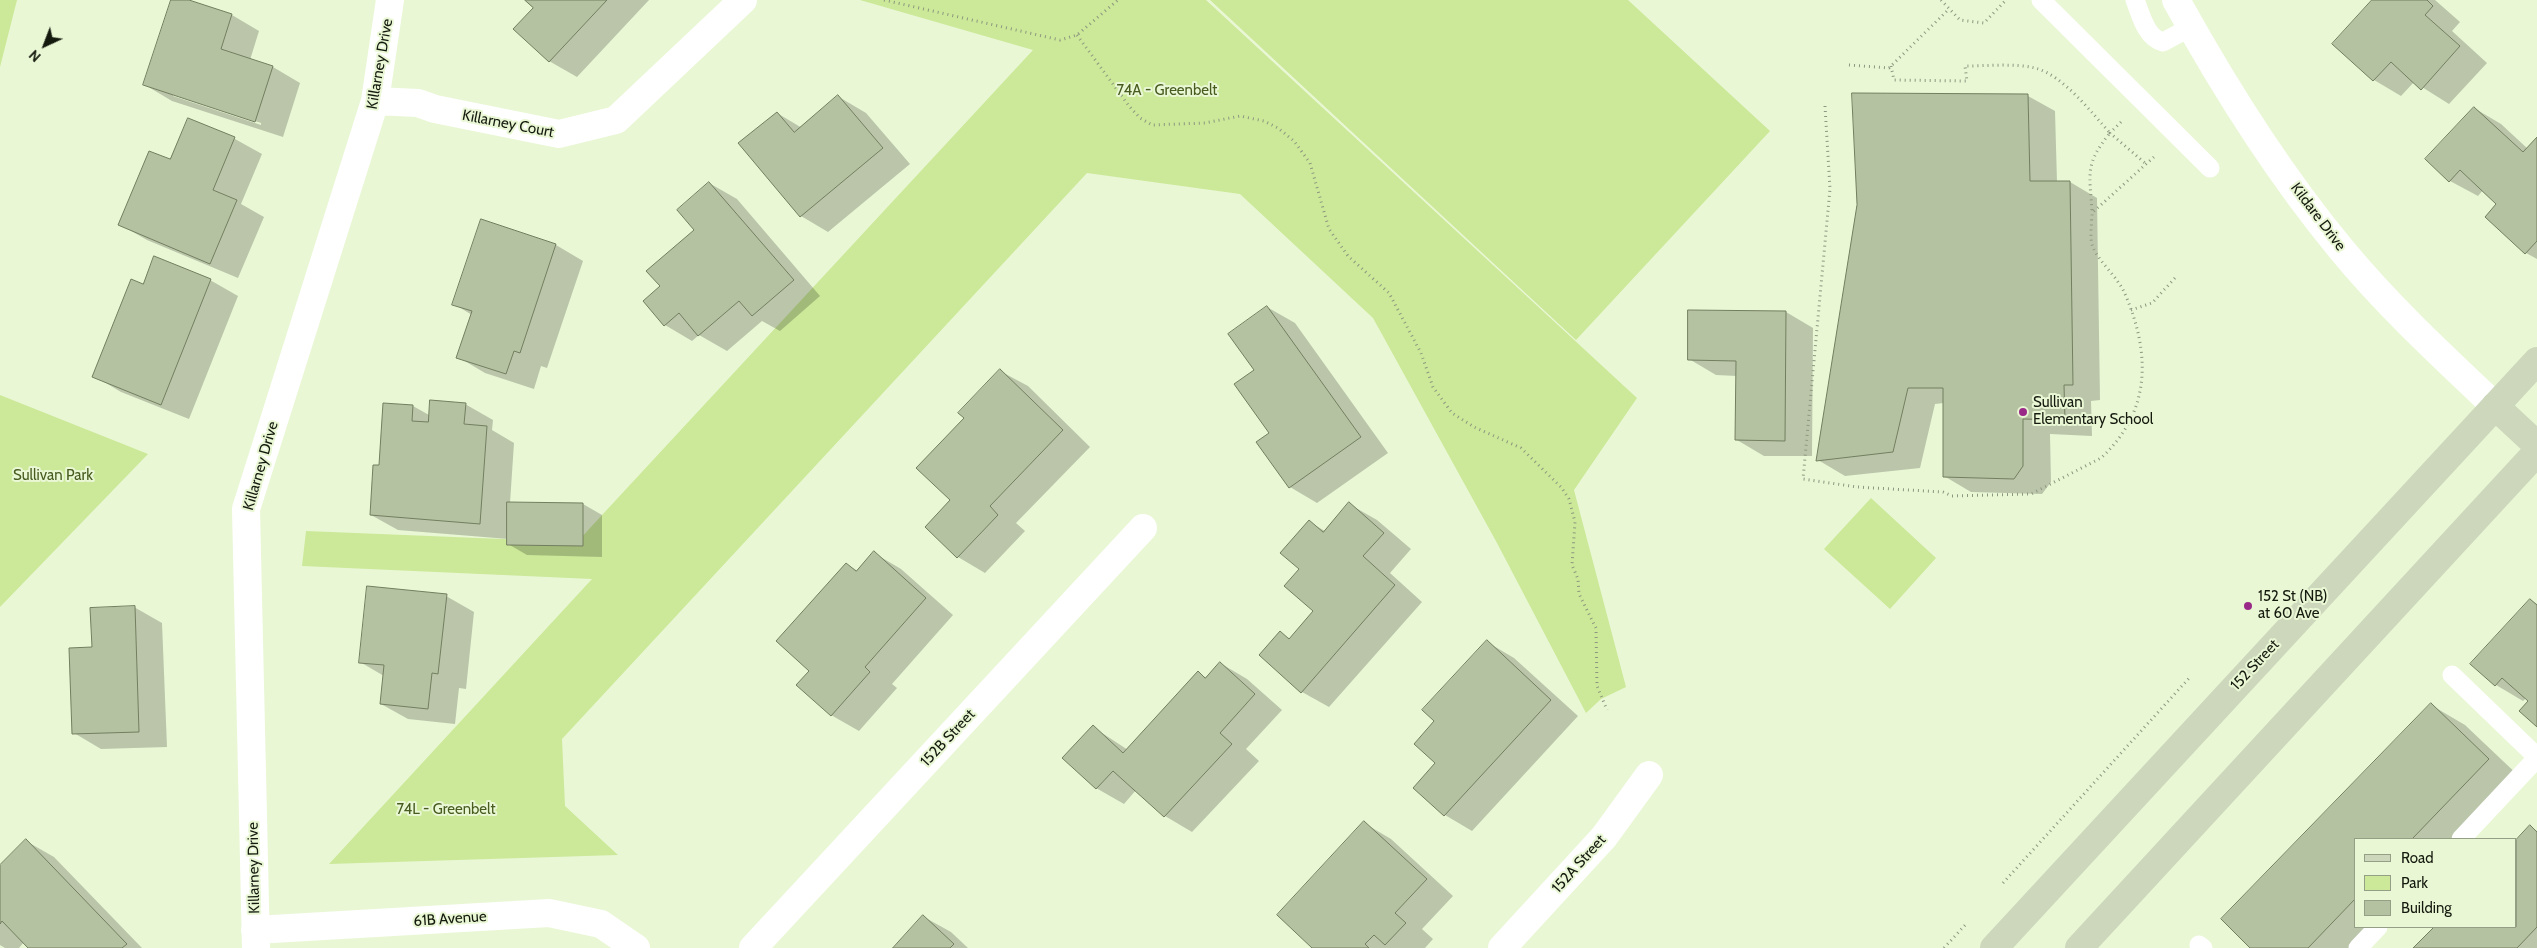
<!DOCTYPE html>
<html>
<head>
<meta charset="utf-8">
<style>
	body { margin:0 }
	#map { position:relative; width:2537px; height:948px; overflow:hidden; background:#e9f7d5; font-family:Cabin,sans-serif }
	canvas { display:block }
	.legend { position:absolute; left:2354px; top:838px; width:162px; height:90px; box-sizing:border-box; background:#e9f7d5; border:1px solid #949f85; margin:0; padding:6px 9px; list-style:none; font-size:15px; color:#151a0e }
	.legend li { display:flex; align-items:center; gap:10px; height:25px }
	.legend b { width:25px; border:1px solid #949f85 }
	.north { position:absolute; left:20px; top:20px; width:50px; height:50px; -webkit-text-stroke:4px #e9f7d5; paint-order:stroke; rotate:223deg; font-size:14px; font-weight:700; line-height:20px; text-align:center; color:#151a0e }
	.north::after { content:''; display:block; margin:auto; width:18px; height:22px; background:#151a0e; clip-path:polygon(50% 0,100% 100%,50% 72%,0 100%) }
</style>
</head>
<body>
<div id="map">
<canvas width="2537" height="948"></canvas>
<ul class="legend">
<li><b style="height:6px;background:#cdd7bc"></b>Road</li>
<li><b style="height:14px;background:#cbe998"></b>Park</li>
<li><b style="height:14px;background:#b5c2a1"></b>Building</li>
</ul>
<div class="north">N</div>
</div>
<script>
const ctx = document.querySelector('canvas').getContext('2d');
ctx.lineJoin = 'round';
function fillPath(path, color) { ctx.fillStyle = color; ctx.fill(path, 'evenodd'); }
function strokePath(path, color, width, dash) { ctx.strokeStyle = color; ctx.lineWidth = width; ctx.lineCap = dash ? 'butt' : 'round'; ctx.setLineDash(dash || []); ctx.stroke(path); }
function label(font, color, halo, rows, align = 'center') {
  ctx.font = font + ' Cabin,sans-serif'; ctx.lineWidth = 4; ctx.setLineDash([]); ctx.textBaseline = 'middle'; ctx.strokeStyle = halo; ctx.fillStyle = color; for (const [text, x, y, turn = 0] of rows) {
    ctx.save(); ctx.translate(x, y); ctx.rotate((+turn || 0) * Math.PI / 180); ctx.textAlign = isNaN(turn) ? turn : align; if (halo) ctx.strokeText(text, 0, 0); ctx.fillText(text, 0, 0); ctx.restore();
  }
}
const green = new Path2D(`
	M0,0H17L0,67Z
	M860,0H1206L1637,398L1574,490L1626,687L1601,699L1586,713L1497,543L1373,318L1240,194L1087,173L562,739L565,806L618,855L329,864L592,579L302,566L306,531L577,542L1033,50Z
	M1210,0H1628L1770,131L1576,340Z
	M0,395L148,454L0,607Z
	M1871,498L1936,558L1890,609L1824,549Z`);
const shadow = new Path2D(`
	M172,0H186L232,15L259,31L250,60L273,67L300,83L283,137L172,101L145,85ZM173,94L261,123V125L173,96Z
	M527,0H649L577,77L549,61L535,8Z
	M2374,0H2435L2460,22L2452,31L2487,63L2449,104L2414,82L2401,96L2374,80L2334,44Z
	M2028,96L2055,111L2057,182H2070L2097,198L2100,400L2091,401L2092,436L2050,434L2051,482L2042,494L1971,492L1944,476V403L1935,404L1920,468L1845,476L1818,460Z
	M839,97L866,113L910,164L828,232L801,216L777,113L802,128Z
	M2474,108L2501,124L2528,149L2537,138V259L2526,253L2498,204L2483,190L2478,196L2450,181Z
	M188,119L235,139L262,154L241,204L264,217L238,278L147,240L119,224L171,161Z
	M709,183L737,199L820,296L780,331L762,321L727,351L699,335L692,341L665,325L661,286L695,230Z
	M556,245L583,261L547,368L541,366L534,389L485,373L458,357L472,315L454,304Z
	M210,280L238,296L189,419L121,392L94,376L143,285Z
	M1267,307L1295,323L1388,453L1317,503L1290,487L1271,434L1256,370Z
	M1786,312L1813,328L1812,456H1764L1737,440V376L1716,375L1689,359Z
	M1000,371L1028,386L1090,447L1016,523L1025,531L985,573L958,557L966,418Z
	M384,404L413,406L429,415L465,404L493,420L492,430L514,443L510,503L583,504L602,515V557L527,555L508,544V539L398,530L371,515L380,467Z
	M1349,504L1377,520L1411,549L1390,573L1422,602L1329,707L1302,692L1280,633L1291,639L1314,611L1300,569L1309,522L1325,531Z
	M874,553L901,569L953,615L892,684L897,688L859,731L831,715L811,670L846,564L858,571Z
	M446,596L474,612L466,689L459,688L455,724L408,719L381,704L384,676L360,662Z
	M2531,600L2537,604V725L2529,701L2526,698L2523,701L2496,685Z
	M134,607L162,623L167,747L101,749L74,733L93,648Z
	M1487,642L1514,658L1578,716L1472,831L1445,815L1414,788L1437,763L1436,721Z
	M1220,663L1247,679L1282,710L1246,749L1259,761L1192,832L1165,816L1136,790L1124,804L1096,788L1093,727L1128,750L1198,673L1207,678Z
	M2431,705L2465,725L2522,779L2465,839H2356V927H2381L2361,948H2252Z
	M1364,823L1391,839L1453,896L1422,929L1433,939L1425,948H1314Z
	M2530,827L2537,831V948H2415L2435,927H2516V842Z
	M26,841L54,857L142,948H30L24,942L19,948H5L0,945V866Z
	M924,917L951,932L968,948H893Z`);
const building = new Path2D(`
	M171,0H189L232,14L221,49L273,66L255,122L143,85Z
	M525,0H607L549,62L513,29L533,8Z
	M2372,0H2427L2433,6L2425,15L2460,46L2421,90L2391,62L2373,81L2332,44Z
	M1852,93L2028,94L2030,181H2070L2073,385H2064L2065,420L2023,419V466L2014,479L1943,477V388H1908L1893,452L1816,461L1857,205Z
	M838,95L883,148L800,217L738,143L777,112L794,132Z
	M2474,107L2523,152L2537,137V241L2525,254L2485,217L2496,204L2460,170L2449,182L2425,159Z
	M188,118L235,137L213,190L237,200L210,264L118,225L149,151L170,159Z
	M709,182L794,280L752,316L739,301L698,336L679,313L664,326L643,301L660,286L646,271L694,230L677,210Z
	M481,219L556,244L520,353L514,351L506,374L456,358L472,311L452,305Z
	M154,256L211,279L161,405L92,377L131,279L143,284Z
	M1267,306L1361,437L1289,488L1256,442L1269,433L1234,384L1254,370L1228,334Z
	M1688,310L1786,311L1785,441L1735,440L1736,361L1688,360Z
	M1000,369L1063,430L990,506L998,515L957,558L925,527L950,500L916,468L964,418L958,413Z
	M430,400L466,403L464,424L487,426L480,524L370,515L373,465H379L383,403L413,405L412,421L428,422Z
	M507,502L583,503V546L507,545Z
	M1349,502L1384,533L1363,556L1395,585L1301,693L1259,655L1280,631L1289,639L1313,611L1284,586L1299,569L1280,553L1309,520L1323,532Z
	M874,551L926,598L865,667L870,672L831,716L796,685L809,671L776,641L846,563L856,571Z
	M367,586L447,594L438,674L432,673L428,709L380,704L384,665L359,663Z
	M2530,599L2537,605V727L2519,711L2528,701L2502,678L2495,686L2470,664Z
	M135,606L139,732L72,734L69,648L92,647L90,608Z
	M1487,640L1551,700L1444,816L1413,788L1435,763L1414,744L1434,721L1422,710Z
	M1220,662L1255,694L1220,733L1232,744L1164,817L1113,771L1096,789L1062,758L1093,725L1123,753L1198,671L1205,678Z
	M2431,703L2489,759L2412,839H2356V898L2308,948H2250L2221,919Z
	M1364,821L1427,879L1395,913L1406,923L1385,945L1374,935L1365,944L1369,948H1312L1277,915Z
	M2530,825L2537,832V927L2517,948H2413L2434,927H2516V840Z
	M26,839L127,944L122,948H28L2,921L0,924V865Z
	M923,915L954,944L950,948H893Z`);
const path = new Path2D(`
	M884,0L1060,40L1077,35L1118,0
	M1941,0L1960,20L1984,23L2006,0
	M1077,35L1129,106L1140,118L1152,125L1205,123L1240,116L1264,121L1278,128L1294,141L1310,163L1329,229L1348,256L1389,293L1421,353L1433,387L1452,413L1474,427L1521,448L1561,487L1569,499L1575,522L1572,565L1578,579L1579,594L1596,628L1597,686L1607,710
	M1849,65L1889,68L1949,9
	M1891,66L1894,80L1967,81L1965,66C1987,66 2014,63 2035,68C2063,75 2091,112 2110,133C2084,165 2090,173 2092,213
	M1825,106L1830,189L1803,479L1857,487L1943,492L1952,496L2031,494L2101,458C2151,412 2151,354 2125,294C2118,277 2098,261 2093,247C2089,239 2092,223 2092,213L2155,156
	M2121,122L2110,133L2146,164
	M2131,310L2152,303L2175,278
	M2003,883L2191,676
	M1944,948L1967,923`);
const lane = new Path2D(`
	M2041,0L2210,168
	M2135,0C2141,15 2146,38 2163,42L2191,27
	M2452,675L2537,757
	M2461,839L2537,758
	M2199,945L2203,948
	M2358,948L2378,927`);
const street = new Path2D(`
	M2176,0C2224,87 2278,173 2341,249C2387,305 2442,356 2495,406
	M375,101L418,103L435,109L559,134L616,120L743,0
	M255,930L549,913L601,924L636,948
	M256,948L246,509L375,101L390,0
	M753,948L1143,528
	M1502,948L1604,837L1649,775`);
const secondary = new Path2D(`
	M2495,406L2537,445
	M1994,948L2537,361
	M2079,948L2537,452`);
const markers = [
	[2023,412,5,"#9a2a88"],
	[2248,606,5,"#9a2a88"]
];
const streetNames = [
	["Killarney Drive",380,64,-80],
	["Killarney Court",508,124,11],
	["Kildare Drive",2318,217,53],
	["Killarney Drive",261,466,-74],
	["152 Street",2255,665,-47],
	["152B Street",948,738,-47],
	["152A Street",1579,864,-48],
	["Killarney Drive",254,868,-91],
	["61B Avenue",450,919,-4]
];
const parkNames = [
	["74A - Greenbelt",1167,91],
	["Sullivan Park",53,476],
	["74L - Greenbelt",446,810]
];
const poiNames = [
	["Sullivan",2033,403],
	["Elementary School",2033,420],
	["152 St (NB)",2258,597],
	["at 60 Ave",2258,614]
];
fillPath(green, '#cbe998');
fillPath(shadow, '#0003');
fillPath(building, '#b5c2a1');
strokePath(building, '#727e5f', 1);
strokePath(path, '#8d977f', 3, [1, 4]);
strokePath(lane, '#fff', 19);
strokePath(street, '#fff', 28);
strokePath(secondary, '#cdd7bc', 28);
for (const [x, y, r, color] of markers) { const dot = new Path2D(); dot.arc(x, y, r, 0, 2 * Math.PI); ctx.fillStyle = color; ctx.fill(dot); strokePath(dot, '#e9f7d5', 2); }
label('15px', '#151a0e', '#e9f7d5', streetNames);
label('15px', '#485c20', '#e9f7d5', parkNames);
label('15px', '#151a0e', '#e9f7d5', poiNames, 'left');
</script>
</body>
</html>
